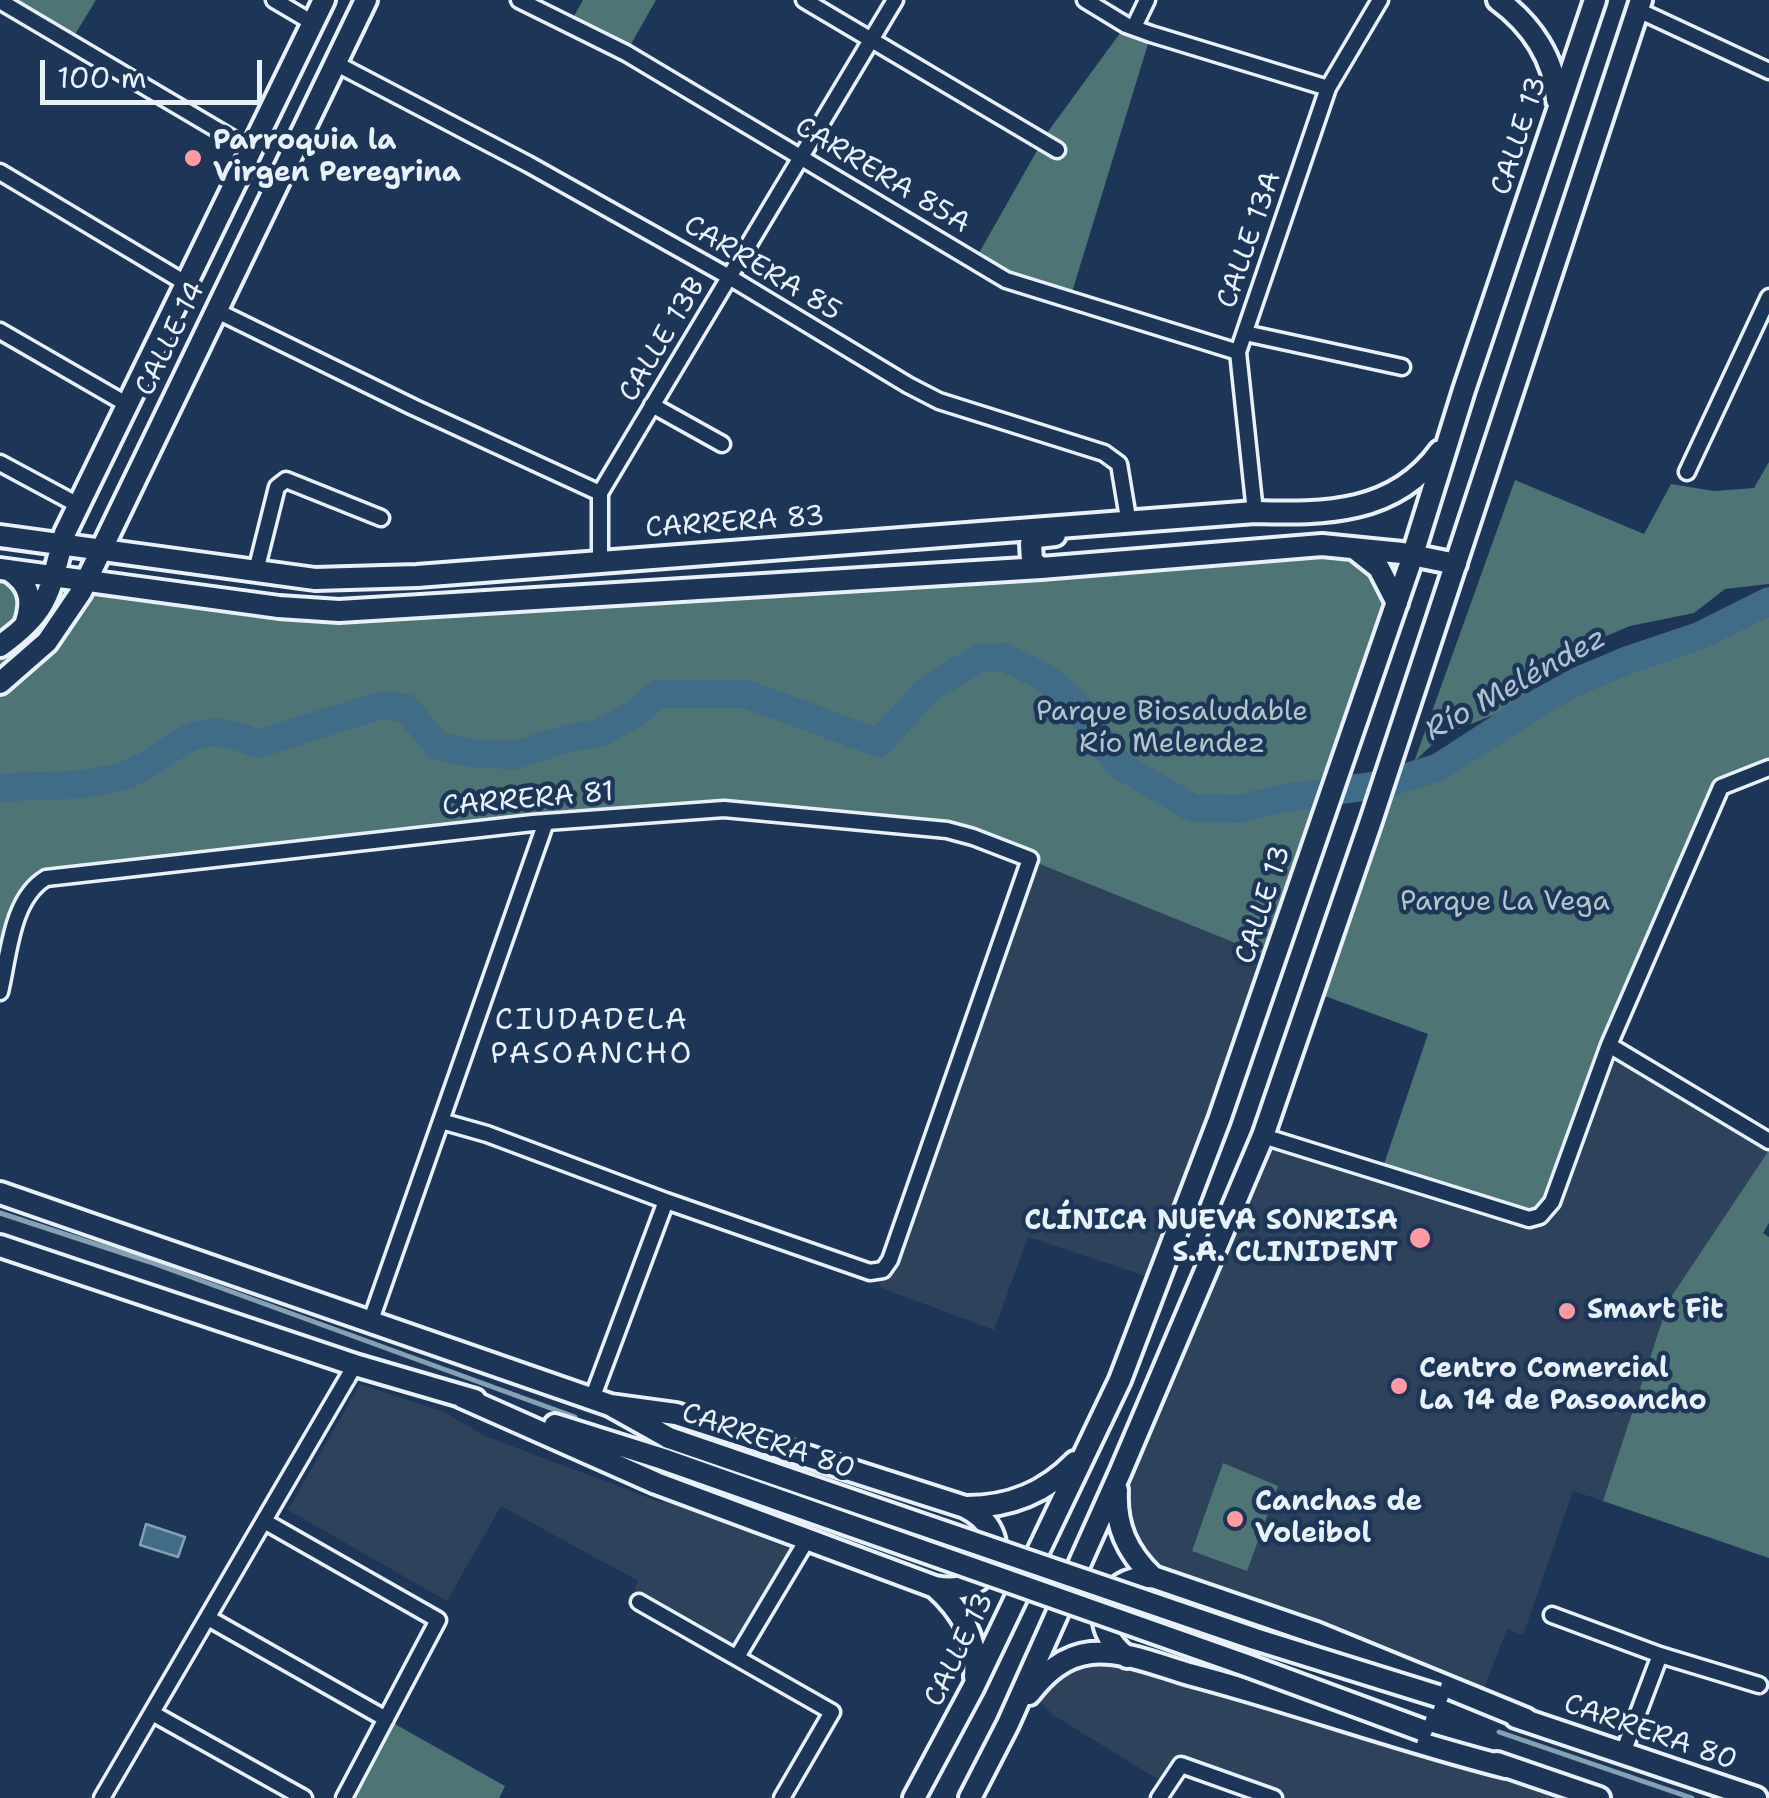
<!DOCTYPE html>
<html>
<head>
<meta charset="utf-8">
<style>
	body { margin:0 }
	#map { position:relative; width:1769px; height:1798px; overflow:hidden; background:#1d3557; font-family:"Shantell Sans",sans-serif }
	canvas { display:block }
	.scale { position:absolute; left:40px; top:60px; width:222px; height:45px; box-sizing:border-box; border:5px solid #e8f1f8; border-top:0; padding-left:12px; font-size:30px; line-height:35px; white-space:nowrap; color:#e8f1f8; -webkit-text-stroke:8px #1d3557; paint-order:stroke }
</style>
</head>
<body>
<div id="map">
<canvas width="1769" height="1798"></canvas>
<div class="scale">100 m</div>
</div>
<script>
const ctx = document.querySelector('canvas').getContext('2d');
ctx.lineJoin = 'round';
function fillPath(path, color) { ctx.fillStyle = color; ctx.fill(path, 'evenodd'); }
function strokePath(path, color, width, dash) { ctx.strokeStyle = color; ctx.lineWidth = width; ctx.lineCap = dash ? 'butt' : 'round'; ctx.setLineDash(dash || []); ctx.stroke(path); }
function label(font, color, halo, rows, align = 'center') {
  ctx.font = font + ' "Shantell Sans",sans-serif'; ctx.lineWidth = 9; ctx.setLineDash([]); ctx.textBaseline = 'middle'; ctx.strokeStyle = halo; ctx.fillStyle = color; for (const [text, x, y, turn = 0] of rows) {
    ctx.save(); ctx.translate(x, y); ctx.rotate((+turn || 0) * Math.PI / 180); ctx.textAlign = isNaN(turn) ? turn : align; if (halo) ctx.strokeText(text, 0, 0); ctx.fillText(text, 0, 0); ctx.restore();
  }
}
const built = new Path2D(`
	M1030,859L1275,959L1158,1280L1028,1237L994,1330L879,1287Z
	M1609,1045L1769,1141V1150L1669,1300L1603,1501L1573,1491L1523,1635L1507,1629L1480,1699L1141,1566L1116,1506L1263,1136L1529,1219Z
	M360,1384L444,1412L485,1436L663,1503L665,1499L800,1553L737,1657L631,1597L638,1581L501,1506L447,1601L288,1510Z
	M1094,1653L1599,1798H1274L1181,1765L1167,1785L1053,1715L1031,1691Z`);
const green = new Path2D(`
	M14,0H96L74,36Z
	M583,0H656L626,53L569,25Z
	M1126,25L1151,34L1069,302L975,260L1047,133Z
	M1769,462V584L1725,589L1694,613L1630,626L1568,652L1516,706L1441,736L1414,762L1515,480L1644,534L1671,484L1714,491L1754,488Z
	M1353,548L1395,597L1275,959L973,837L724,809L130,869L29,888L0,992V569L279,607Z
	M1769,601V768L1721,787L1540,1216L1381,1173L1428,1034L1314,992L1385,784L1439,767L1541,701L1578,681L1628,660L1699,636Z
	M1769,1150V1223L1763,1233L1769,1237V1558L1603,1501L1669,1300Z
	M1223,1463L1278,1486L1247,1571L1192,1551Z
	M386,1719L505,1786L499,1798H344Z`);
const water = new Path2D(`
	M146,1524L185,1537L178,1557L140,1545Z`);
const stream = new Path2D(`
	M0,1213L150,1262L575,1417
	M1499,1732L1692,1798`);
const river = new Path2D(`
	M0,788C43,784 72,789 115,778C176,762 184,710 257,744L382,705L406,708L438,746L476,754L516,755L569,738L600,733L635,714L658,694H746L879,743L928,689L980,658L1004,657L1046,678L1074,702L1119,765L1193,808L1238,809L1279,799L1385,784L1439,767L1541,701L1578,681L1628,660L1699,636L1769,601`);
const street = new Path2D(`
	M274,0L313,23
	M519,0L626,53L1006,280L1238,352
	M804,0L1057,150
	M1085,0L1126,25L1151,34L1328,88
	M0,1L252,150
	M1638,10L1769,71
	M1134,27L1147,0
	M335,63L528,164L731,278L908,385L939,401L1104,453L1119,464L1129,524
	M0,172L187,284
	M215,310L413,407L600,493
	M0,331L128,405
	M1245,333L1402,367
	M652,405L722,444
	M0,463L78,505
	M1687,472L1769,297
	M1255,512L1238,352L1328,88L1380,0
	M600,561V493L895,0
	M256,571L277,487L286,480L381,518
	M0,992C9,955 11,899 46,878L533,823L724,809L947,830L973,837L1030,859L890,1260L883,1270L870,1272L666,1201L487,1134L441,1121
	M1609,1045L1769,1141
	M1263,1136L1529,1219L1540,1216L1552,1202L1609,1045L1721,787L1769,768
	M371,1320L546,822
	M592,1399L666,1201
	M264,1521L438,1620L344,1798
	M639,1602L832,1712L782,1798
	M1552,1615L1660,1655L1759,1685
	M208,1618L386,1719
	M737,1657L808,1538
	M152,1713L304,1798
	M1623,1753L1660,1655
	M102,1798L355,1365
	M1159,1798L1181,1765L1274,1798`);
const secondary = new Path2D(`
	M1498,0C1531,24 1555,59 1557,100
	M0,536L315,579L417,576L1255,512C1325,514 1395,514 1440,451
	M1355,549L1379,568L1397,603
	M1041,568L1032,561L1031,544L1037,537L1055,535
	M0,569L279,607L339,611L1041,568L1322,545L1402,553L1456,564
	M10,571C31,585 33,602 25,625
	M0,646C52,609 49,590 65,533L324,0
	M0,683L47,642L81,592L366,0
	M0,1193L610,1405L669,1438
	M0,1246L355,1365L475,1400
	M462,1397L656,1483L935,1587C994,1599 1020,1534 965,1507L676,1414L610,1405
	M555,1425L663,1459
	M1117,1490C1115,1526 1127,1552 1153,1577
	M967,1507C1010,1507 1045,1493 1075,1462
	M935,1587C962,1611 978,1639 975,1677
	M1127,1657C1086,1626 1101,1576 1153,1577L1316,1633L1526,1719
	M1029,1694C1045,1673 1064,1656 1091,1653C1123,1650 1158,1665 1189,1674C1296,1702 1399,1740 1506,1767
	M1516,1717L1756,1798
	M1497,1763L1599,1798
	M914,1798L973,1688L1120,1380L1219,1120L1409,567L1464,390L1595,0
	M970,1798L1008,1724L1120,1473L1263,1136L1371,821L1641,0`);
const secondaryBridge = new Path2D(`
	M669,1438L1255,1639L1438,1696
	M663,1459L1246,1665L1422,1730`);
const markers = [
	[193,158,10,"#ff9aa2"],
	[1420,1238,12,"#ff9aa2"],
	[1567,1311,10,"#ff9aa2"],
	[1399,1386,10,"#ff9aa2"],
	[1235,1519,10,"#ff9aa2"]
];
const streetNames = [
	["CALLE 13",1520,136,-72],
	["CARRERA 85A",882,176,31],
	["CALLE 13A",1250,240,-71],
	["CARRERA 85",762,269,31],
	["CALLE 14",171,339,-64],
	["CALLE 13B",663,340,-59],
	["CARRERA 83",735,523,-4],
	["CARRERA 81",528,800,-5],
	["CALLE 13",1264,905,-72],
	["CARRERA 80",768,1442,19],
	["CALLE 13",960,1650,-64],
	["CARRERA 80",1650,1733,19]
];
const poiNames = [
	["Parroquia la",213,142],
	["Virgen Peregrina",213,174],
	["CLÍNICA NUEVA SONRISA",1398,1222,"right"],
	["S.A. CLINIDENT",1398,1254,"right"],
	["Smart Fit",1587,1311],
	["Centro Comercial",1419,1370],
	["La 14 de Pasoancho",1419,1402],
	["Canchas de",1255,1503],
	["Voleibol",1255,1535]
];
const parkNames = [
	["Parque Biosaludable",1172,713],
	["Río Melendez",1172,745],
	["Parque La Vega",1505,903]
];
const waterNames = [
	["Río Meléndez",1516,685,-29]
];
const neighbourhoodNames = [
	["CIUDADELA",592,1021],
	["PASOANCHO",592,1055]
];
fillPath(built, '#2f425b');
fillPath(green, '#4f7475');
fillPath(water, '#416c87');
strokePath(water, '#84a1b4', 2.5);
strokePath(stream, '#84a1b4', 5);
strokePath(river, '#416c87', 28);
strokePath(street, '#e8f1f8', 21);
strokePath(secondary, '#e8f1f8', 28);
strokePath(street, '#1d3557', 14);
strokePath(secondary, '#1d3557', 20);
strokePath(secondaryBridge, '#e8f1f8', 28, []);
strokePath(secondaryBridge, '#1d3557', 20);
for (const [x, y, r, color] of markers) { const dot = new Path2D(); dot.arc(x, y, r, 0, 2 * Math.PI); ctx.fillStyle = color; ctx.fill(dot); strokePath(dot, '#1d3557', 4); }
label('28px', '#e8f1f8', '#1d3557', streetNames);
label('bold 28px', '#e8f1f8', '#1d3557', poiNames, 'left');
label('28px', '#b2c5ca', '#1d3557', parkNames);
label('italic 30px', '#aec2d0', '#1d3557', waterNames);
ctx.letterSpacing = '2.5px';
label('30px', '#e8f1f8', '#1d3557', neighbourhoodNames);
ctx.letterSpacing = '0px';
</script>
</body>
</html>
